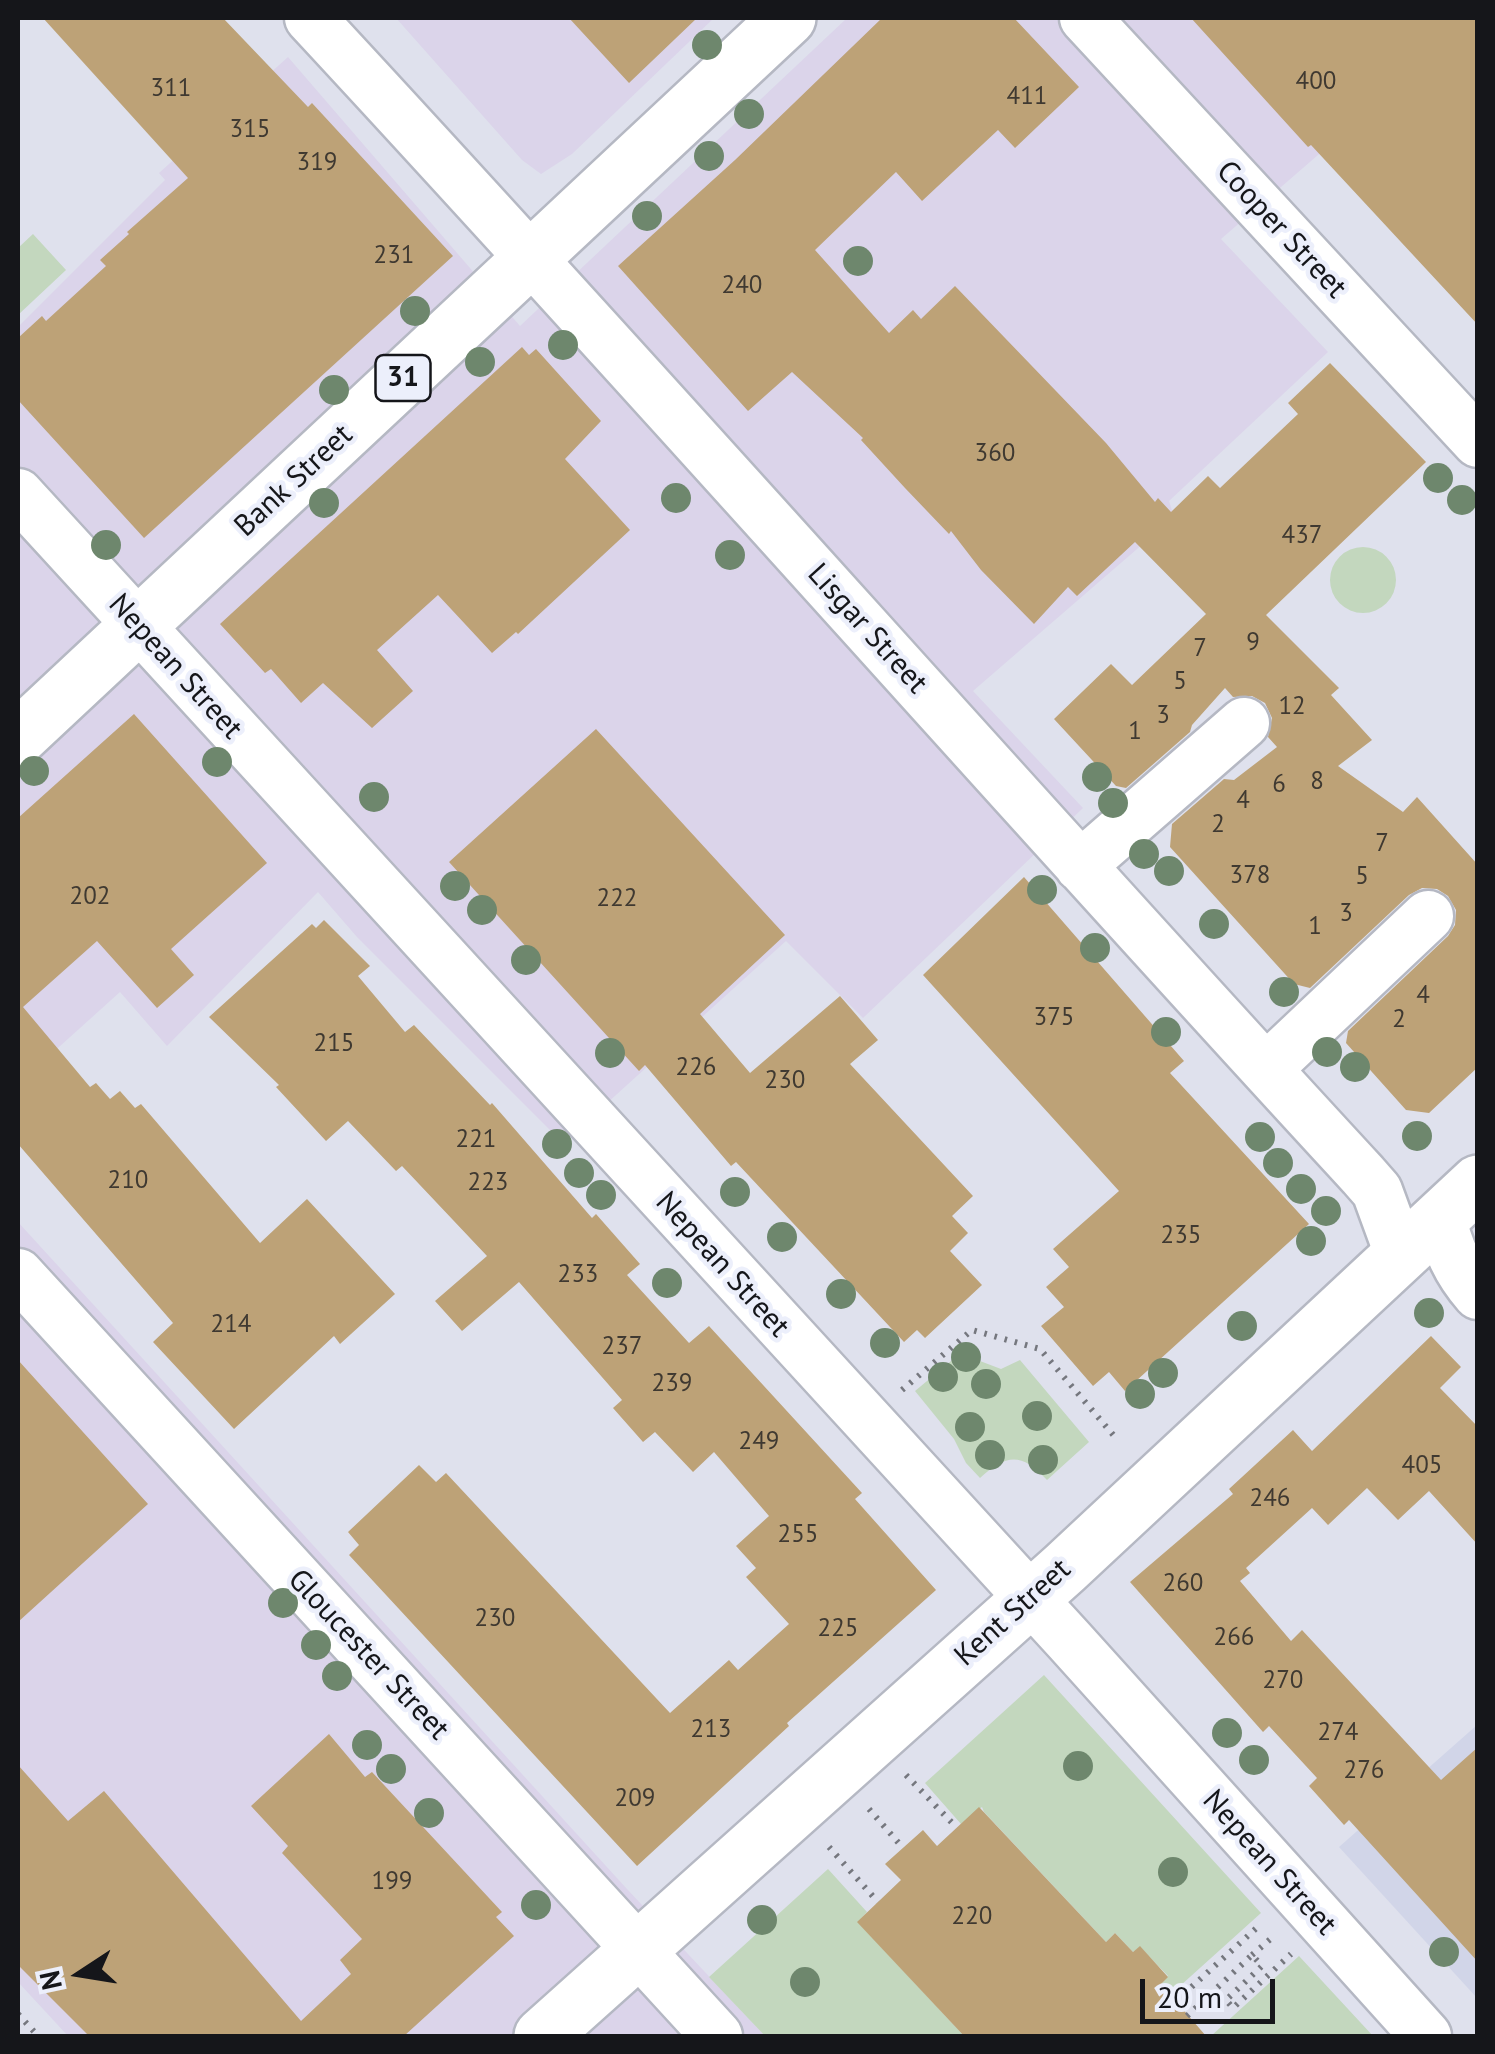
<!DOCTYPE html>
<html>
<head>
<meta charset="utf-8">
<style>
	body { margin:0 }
	#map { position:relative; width:1495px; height:2054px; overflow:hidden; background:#dfe1ed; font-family:"PT Sans",sans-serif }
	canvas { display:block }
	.frame { position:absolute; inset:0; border:20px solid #15161a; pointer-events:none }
	.north { position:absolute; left:30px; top:1924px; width:100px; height:100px; -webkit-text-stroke:8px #eceffb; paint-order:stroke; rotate:258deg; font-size:28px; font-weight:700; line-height:40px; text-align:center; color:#15161a }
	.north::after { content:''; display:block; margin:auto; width:35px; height:45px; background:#15161a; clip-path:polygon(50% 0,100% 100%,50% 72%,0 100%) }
	.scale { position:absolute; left:1140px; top:1979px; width:135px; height:45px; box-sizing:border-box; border:5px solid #15161a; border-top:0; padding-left:12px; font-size:30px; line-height:35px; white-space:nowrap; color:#15161a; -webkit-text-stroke:8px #eceffb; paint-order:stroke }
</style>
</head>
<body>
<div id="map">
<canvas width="1495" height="2054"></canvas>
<div class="frame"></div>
<div class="north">N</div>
<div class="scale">20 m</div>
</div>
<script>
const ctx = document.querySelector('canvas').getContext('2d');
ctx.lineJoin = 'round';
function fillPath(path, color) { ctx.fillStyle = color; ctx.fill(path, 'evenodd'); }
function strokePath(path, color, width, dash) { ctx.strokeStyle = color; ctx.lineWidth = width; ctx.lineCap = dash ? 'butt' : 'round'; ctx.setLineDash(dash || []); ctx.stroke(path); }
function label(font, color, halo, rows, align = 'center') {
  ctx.font = font + ' "PT Sans",sans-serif'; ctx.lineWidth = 9; ctx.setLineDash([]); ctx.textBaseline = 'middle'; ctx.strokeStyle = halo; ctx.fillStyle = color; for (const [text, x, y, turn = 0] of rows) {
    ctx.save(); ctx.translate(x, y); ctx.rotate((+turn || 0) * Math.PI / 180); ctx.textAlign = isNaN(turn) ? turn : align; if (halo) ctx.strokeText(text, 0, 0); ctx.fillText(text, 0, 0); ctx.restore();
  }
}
const commercial = new Path2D(`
	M396,18H714L572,154L541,174L522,160Z
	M847,18L1475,19L1221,239L1328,352L1169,501L1174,517L973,691L1083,808L863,1018L786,941L563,1143L357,937L318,892L167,1046L120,992L18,1084V327L165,180L159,173L288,57L520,326Z
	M18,1222L627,1889L765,2036H68L18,1982Z`);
const built = new Path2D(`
	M1477,1725V1998L1339,1847Z`);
const green = new Path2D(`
	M33,234L66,270L18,315V248Z
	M1330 580a33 33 0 1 1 66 0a33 33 0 1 1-66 0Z
	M969,1346L980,1361L1001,1369L1020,1360L1089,1442L1047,1480C1022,1453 1007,1453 980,1478L966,1463L954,1439L915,1391Z
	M1044,1675L1261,1913L1170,1995L1160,1985L1168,1976L1140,1947L1133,1952L1115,1933L1106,1942L984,1812L982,1807L961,1824L925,1783Z
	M828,1869L867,1912L858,1922L964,2036H765L709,1977Z
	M1299,1956L1373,2036H1211Z`);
const building = new Path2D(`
	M43,18H223L308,107L312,103L453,256L144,538L18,400V338L42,316L46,321L106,266L100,260L129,234L127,232L188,178Z
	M569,18H697L629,83Z
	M882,18H1014L1079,87L1015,148L998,130L922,201L896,172L815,250L889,333L913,310L921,319L955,286L1106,443L1155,502L1158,498L1171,512L1208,476L1220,488L1298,414L1288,403L1330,363L1426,462L1266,615L1339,688L1331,695L1372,740L1338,766L1403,812L1417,797L1478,865V1067L1429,1113L1406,1110L1346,1043L1348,1031L1448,936L1455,925L1456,910L1448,896L1437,889L1422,888L1409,895L1310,988L1294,984L1170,847L1172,824L1224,779L1234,780L1277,747L1268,737L1272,718L1265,703L1252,696L1233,697L1225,688L1192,725L1190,732L1126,788L1116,786L1054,719L1111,664L1132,685L1206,614L1135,542L1077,596L1068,587L1034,624L981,570L951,531L949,534L905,488L861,440L863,438L792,372L748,411L618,266L735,160Z
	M1191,18H1478V325L1311,145L1308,147Z
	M522,347L529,355L536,349L601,421L565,459L630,530L518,634L516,632L492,653L438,595L377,650L413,691L372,728L323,683L301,703L271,669L265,673L220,624Z
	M134,714L267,863L171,949L194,975L157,1008L97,941L23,1007L90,1087L96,1083L110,1099L120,1091L135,1108L141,1104L260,1243L307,1199L395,1294L340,1344L334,1336L234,1429L153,1342L173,1323L18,1144V818Z
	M596,729L785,935L700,1014L750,1073L840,996L878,1040L850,1064L973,1196L952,1216L968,1233L950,1251L982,1285L925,1338L917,1330L904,1342L736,1162L731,1166L645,1065L639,1071L449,862Z
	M1024,877L1184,1061L1170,1073L1309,1224L1125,1391L1109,1372L1093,1386L1041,1326L1064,1307L1046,1287L1069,1267L1053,1249L1119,1191L923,975Z
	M324,920L370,966L358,976L405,1032L414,1025L490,1105L492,1103L592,1218L596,1214L640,1264L627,1275L689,1343L709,1326L862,1493L855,1499L936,1590L787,1723L789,1726L637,1866L349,1555L359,1545L348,1532L419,1465L436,1482L446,1473L670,1713L729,1660L738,1670L789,1624L746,1577L756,1568L736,1546L769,1516L714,1452L693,1472L655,1432L643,1442L613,1408L622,1400L519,1282L462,1331L435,1301L487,1256L402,1166L396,1171L348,1121L326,1141L276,1087L279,1085L209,1017L312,924L316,928Z
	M1431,1336L1461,1367L1440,1388L1478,1427V1545L1429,1491L1398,1520L1367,1488L1328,1525L1312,1508L1246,1568L1250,1573L1240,1581L1291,1641L1302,1630L1441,1780L1478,1747V1962L1349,1820L1344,1825L1309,1786L1317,1778L1269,1726L1263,1732L1130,1582L1233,1494L1229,1489L1293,1430L1312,1451Z
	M18,1360L148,1504L18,1622Z
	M329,1734L365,1777L372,1772L502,1912L496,1917L514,1936L404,2036H89L18,1965V1765L68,1821L104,1791L301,2021L351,1974L340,1960L362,1939L282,1853L288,1846L251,1806Z
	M979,1807L1106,1942L1115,1933L1133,1952L1140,1946L1168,1977L1161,1984L1206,2036H964L857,1922L901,1880L885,1864L923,1830L937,1846Z`);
const path = new Path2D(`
	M902,1390L972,1330L1040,1349L1115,1437
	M906,1775L957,1828
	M869,1809L903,1848
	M829,1847L878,1902
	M1252,1955L1274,1936
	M1176,2001L1261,1924
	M18,2014L38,2036
	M1187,2016L1252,1955L1262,1966L1226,2000L1233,2008L1291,1954`);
const street = new Path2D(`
	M310,18C665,400 1009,792 1363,1175L1377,1191L1400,1254
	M1085,18L1478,442
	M18,494L1068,1639L1426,2036
	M1080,866L1244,723
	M1266,1069L1428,916
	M1440,1217C1448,1248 1457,1270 1478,1294
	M18,1274L717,2036`);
const secondary = new Path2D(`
	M542,2036L1065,1568L1478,1183`);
const primary = new Path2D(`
	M18,738L788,18`);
const trees = [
	[707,45],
	[749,114],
	[709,156],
	[647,216],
	[858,261],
	[415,311],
	[563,345],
	[480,362],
	[334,390],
	[1438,478],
	[676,498],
	[1462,500],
	[324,503],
	[106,545],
	[730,555],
	[217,762],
	[34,771],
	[1097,777],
	[374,797],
	[1113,803],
	[1144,854],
	[1169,871],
	[455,886],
	[1042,890],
	[482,910],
	[1214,924],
	[1095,948],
	[526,960],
	[1284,992],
	[1166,1032],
	[1327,1052],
	[610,1053],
	[1355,1067],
	[1417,1136],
	[1260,1137],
	[557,1144],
	[1278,1163],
	[579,1173],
	[1301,1189],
	[735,1192],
	[601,1195],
	[1326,1211],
	[782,1237],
	[1311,1241],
	[667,1283],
	[841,1294],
	[1429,1313],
	[1242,1326],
	[885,1343],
	[966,1357],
	[1163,1373],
	[943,1377],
	[986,1384],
	[1140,1394],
	[1037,1416],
	[970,1427],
	[990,1455],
	[1043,1460],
	[283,1603],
	[316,1645],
	[337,1676],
	[1227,1733],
	[367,1745],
	[1254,1760],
	[1078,1766],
	[391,1769],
	[429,1813],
	[1173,1872],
	[536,1905],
	[762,1920],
	[1444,1952],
	[805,1982]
];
const numberNames = [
	["400",1316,82],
	["311",171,89],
	["411",1027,97],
	["315",250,130],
	["319",317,163],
	["231",394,256],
	["240",742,286],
	["360",995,454],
	["437",1302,536],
	["9",1253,643],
	["7",1200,649],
	["5",1180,682],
	["12",1292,707],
	["3",1163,716],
	["1",1135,732],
	["8",1317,782],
	["6",1279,785],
	["4",1243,801],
	["2",1218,825],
	["7",1382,844],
	["378",1250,876],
	["5",1362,877],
	["202",90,897],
	["222",617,899],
	["3",1346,914],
	["1",1315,927],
	["4",1423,996],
	["375",1054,1018],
	["2",1399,1020],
	["215",334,1044],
	["226",696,1068],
	["230",785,1081],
	["221",476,1140],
	["210",128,1181],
	["223",488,1183],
	["235",1181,1236],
	["233",578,1275],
	["214",231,1325],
	["237",622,1347],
	["239",672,1384],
	["249",759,1442],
	["405",1422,1466],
	["246",1270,1499],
	["255",798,1535],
	["260",1183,1584],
	["230",495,1619],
	["225",838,1629],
	["266",1234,1638],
	["270",1283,1681],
	["213",711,1730],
	["274",1338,1733],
	["276",1364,1771],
	["209",635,1799],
	["199",392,1882],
	["220",972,1917]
];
const shields = [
	[403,378,55]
];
const shieldNames = [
	["31",403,378]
];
const streetNames = [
	["Cooper Street",1281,230,47],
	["Bank Street",294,481,-43],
	["Lisgar Street",867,629,48],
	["Nepean Street",175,667,48],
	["Nepean Street",722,1265,48],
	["Kent Street",1013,1613,-42],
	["Gloucester Street",368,1655,47],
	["Nepean Street",1269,1863,48]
];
fillPath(commercial, '#dbd4ea');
fillPath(built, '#d1d5e8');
fillPath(green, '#c3d7be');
fillPath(building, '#bda277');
strokePath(street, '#b5b8c3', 55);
strokePath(secondary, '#b5b8c3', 60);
strokePath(primary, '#b5b8c3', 60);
strokePath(path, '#75777e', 6, [2.5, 8]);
strokePath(street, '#fff', 50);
strokePath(secondary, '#fff', 55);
strokePath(primary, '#fff', 55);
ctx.fillStyle = '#6e876d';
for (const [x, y] of trees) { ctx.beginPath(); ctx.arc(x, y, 15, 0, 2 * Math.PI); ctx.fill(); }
label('25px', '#3f3931', null, numberNames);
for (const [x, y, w] of shields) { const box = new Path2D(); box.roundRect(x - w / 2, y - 23, w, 46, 8); ctx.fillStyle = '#eceffb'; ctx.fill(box); strokePath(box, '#15161a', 2.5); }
label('bold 28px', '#15161a', null, shieldNames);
label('30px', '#15161a', '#eceffb', streetNames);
</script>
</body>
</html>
